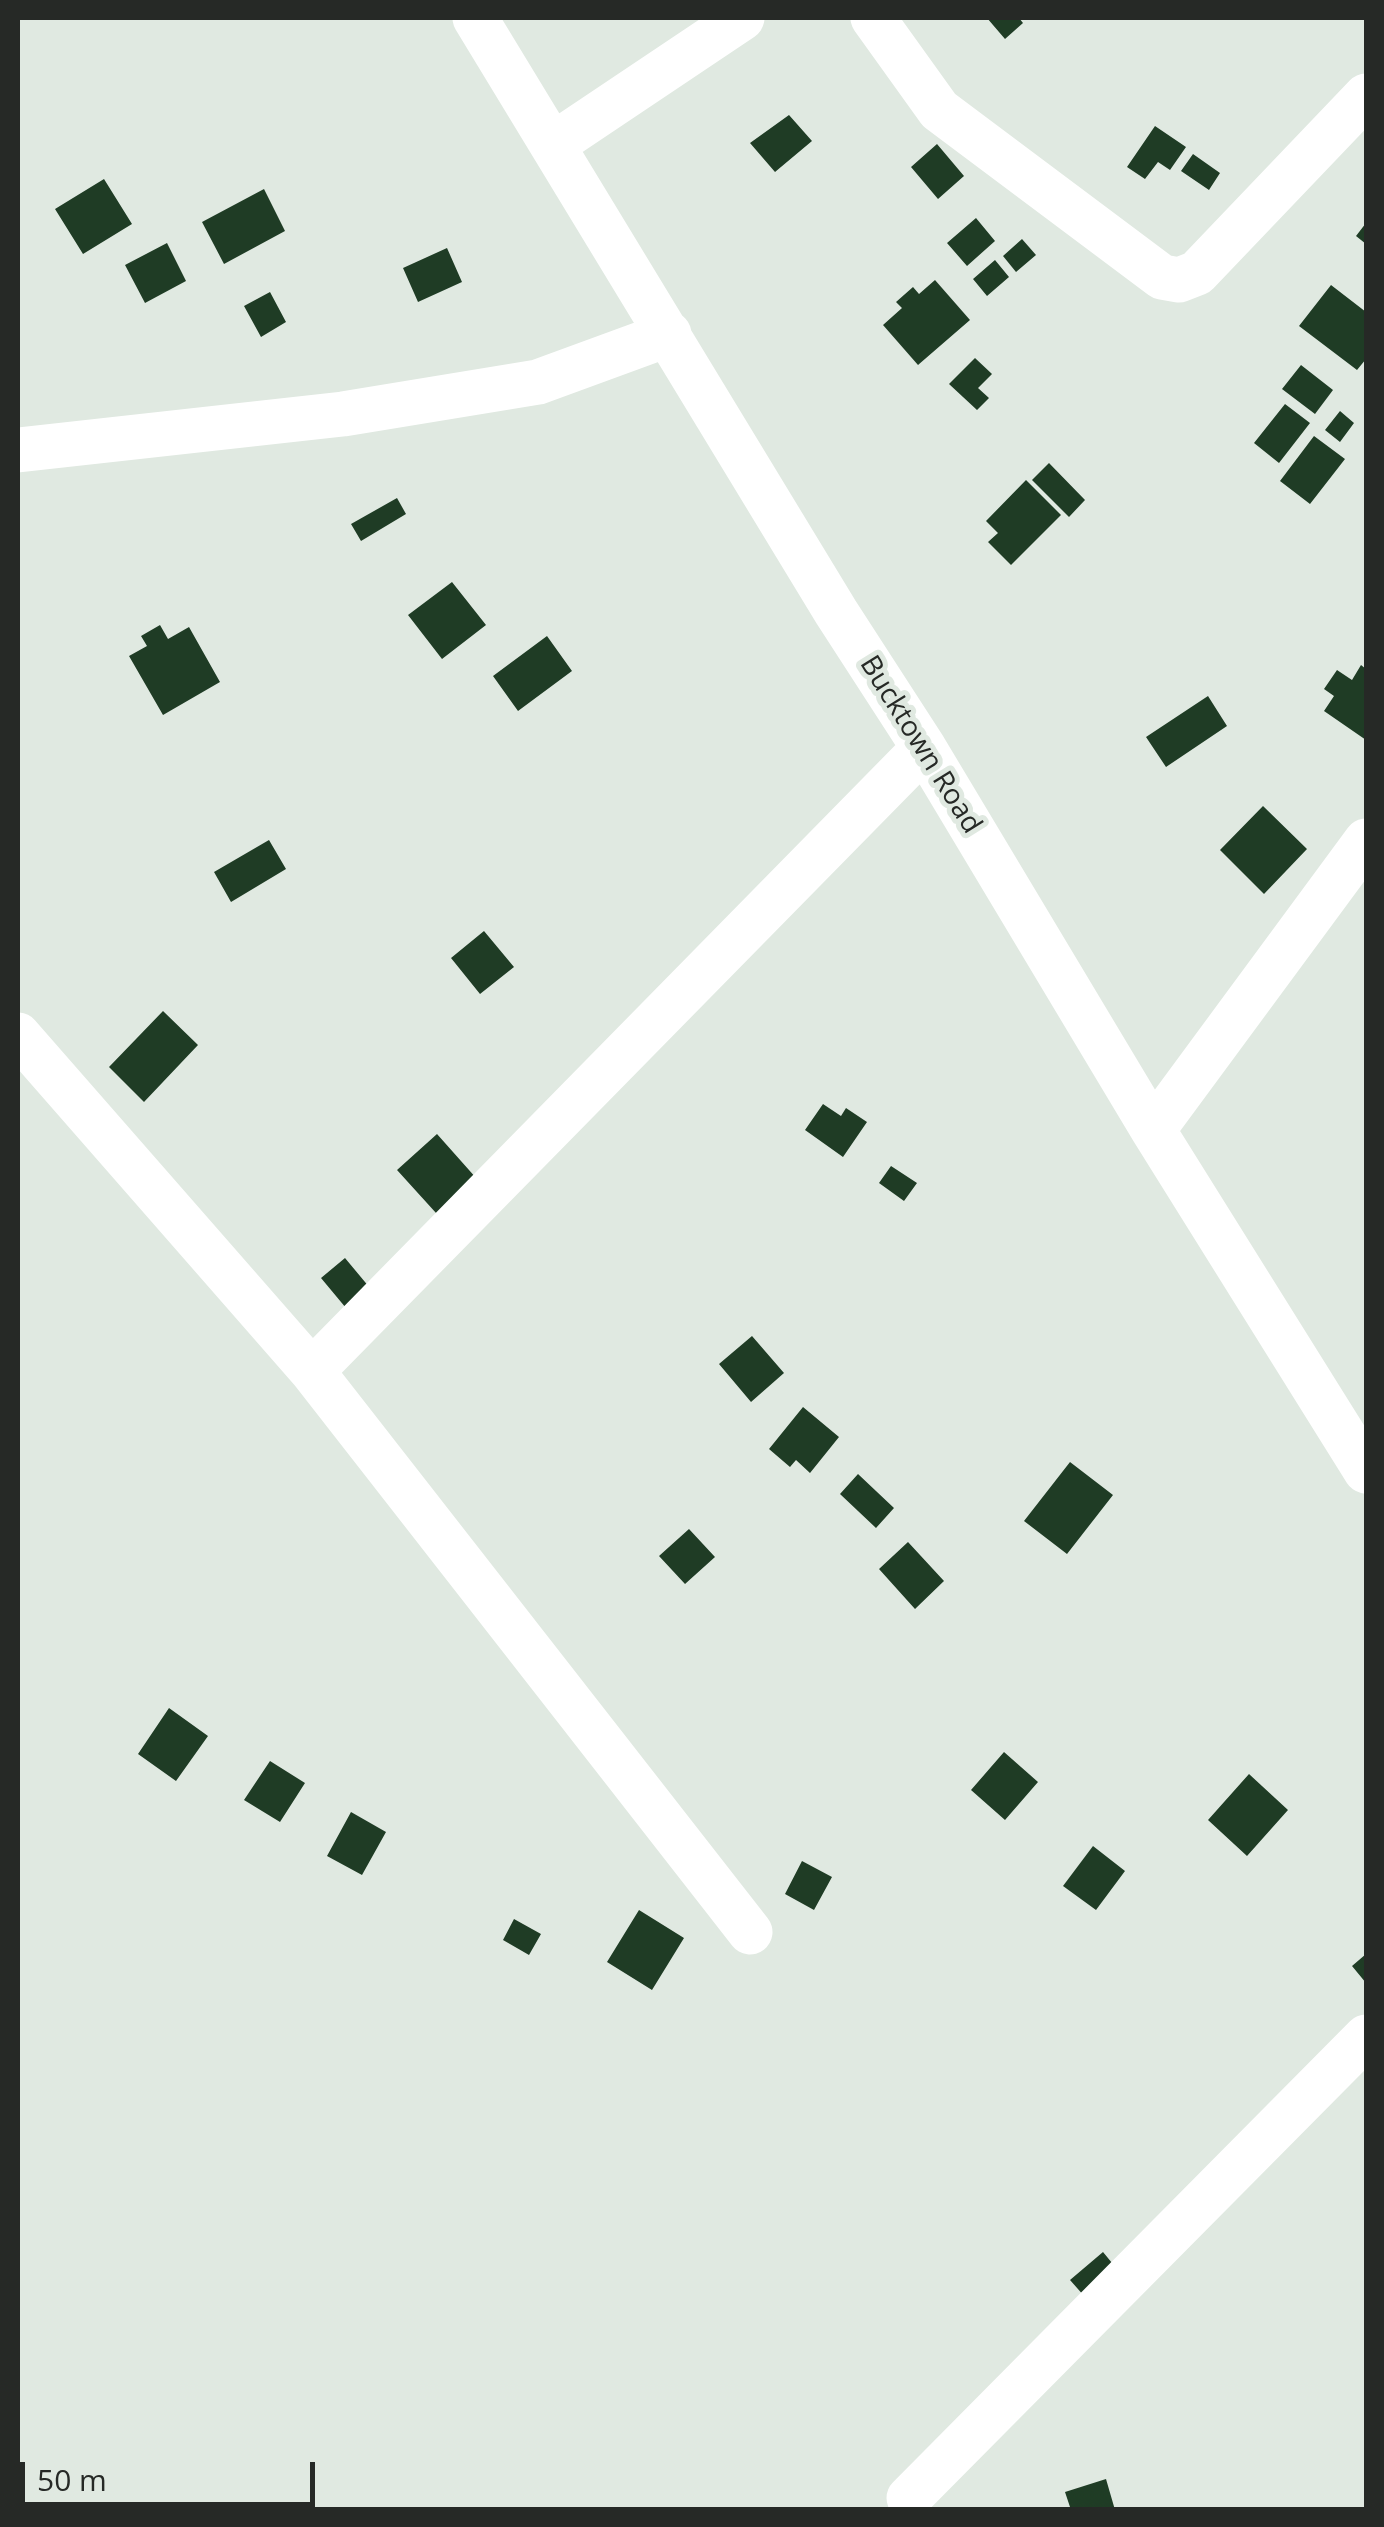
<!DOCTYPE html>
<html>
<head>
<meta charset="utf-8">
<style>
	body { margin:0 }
	#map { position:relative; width:1384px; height:2527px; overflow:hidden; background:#e0e9e1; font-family:"Open Sans",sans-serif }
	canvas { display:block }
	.frame { position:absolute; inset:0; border:20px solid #262926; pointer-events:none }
	.scale { position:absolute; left:20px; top:2462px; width:295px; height:45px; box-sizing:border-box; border:5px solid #262926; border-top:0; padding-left:12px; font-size:30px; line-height:35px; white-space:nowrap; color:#262926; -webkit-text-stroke:8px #e0e9e1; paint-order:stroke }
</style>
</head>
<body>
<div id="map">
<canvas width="1384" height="2527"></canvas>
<div class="frame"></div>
<div class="scale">50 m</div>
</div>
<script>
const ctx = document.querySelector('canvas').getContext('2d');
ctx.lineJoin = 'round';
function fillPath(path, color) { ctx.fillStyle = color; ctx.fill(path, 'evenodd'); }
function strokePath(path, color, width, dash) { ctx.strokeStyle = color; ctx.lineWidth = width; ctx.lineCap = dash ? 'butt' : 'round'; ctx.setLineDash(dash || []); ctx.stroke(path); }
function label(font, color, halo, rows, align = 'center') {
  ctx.font = font + ' "Open Sans",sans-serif'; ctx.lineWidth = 10; ctx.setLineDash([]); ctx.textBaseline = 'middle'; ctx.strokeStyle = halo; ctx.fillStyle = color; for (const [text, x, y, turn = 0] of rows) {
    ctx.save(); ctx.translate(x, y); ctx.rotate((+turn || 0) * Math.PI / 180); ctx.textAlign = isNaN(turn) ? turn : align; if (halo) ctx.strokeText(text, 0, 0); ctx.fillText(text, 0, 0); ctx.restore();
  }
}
const building = new Path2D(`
	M987,18H1019L1023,23L1005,39Z
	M789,115L812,141L775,172L750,143Z
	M1155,126L1186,147L1170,170L1158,162L1145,179L1127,167Z
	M937,144L964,176L938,199L911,167Z
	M1193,154L1220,173L1209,190L1181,171Z
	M104,179L132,224L83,254L55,209Z
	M264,189L285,231L224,264L202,222Z
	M976,218L995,241L967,266L947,243Z
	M1366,223V244L1356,236Z
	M1022,239L1036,255L1016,272L1003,256Z
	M167,243L186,281L145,303L125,265Z
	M447,248L462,282L418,302L403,268Z
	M995,260L1009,277L987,296L973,279Z
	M935,280L970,320L918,365L883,325L902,308L896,302L913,287L919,294Z
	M1331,285L1366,312V359L1357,370L1299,326Z
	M270,292L286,322L261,337L244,306Z
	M975,358L992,374L978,388L989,398L977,410L949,384Z
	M1301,365L1333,390L1315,414L1282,389Z
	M1285,404L1310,423L1279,463L1254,443Z
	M1340,411L1354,423L1340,442L1325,430Z
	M1314,436L1345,459L1310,504L1280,481Z
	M1049,463L1085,500L1069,517L1032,480Z
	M1026,480L1061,515L1011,565L988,542L998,533L986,521Z
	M397,498L406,514L361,541L351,524Z
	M452,582L486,625L442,659L408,615Z
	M160,625L168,639L189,627L220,682L163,715L129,656L147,646L141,636Z
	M547,636L572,671L518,711L493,676Z
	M1361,665L1366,669V740L1324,711L1334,696L1324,689L1337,670L1352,680Z
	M1208,696L1227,726L1166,767L1146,737Z
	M1263,806L1307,849L1264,894L1220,850Z
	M269,840L286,869L231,902L214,872Z
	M484,931L514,967L480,994L451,958Z
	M163,1011L198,1045L144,1102L109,1067Z
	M823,1104L841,1116L846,1108L867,1122L843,1157L805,1130Z
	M437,1134L485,1188L446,1224L397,1170Z
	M891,1166L917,1183L904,1201L879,1183Z
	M345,1258L370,1288L346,1308L321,1278Z
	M752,1336L784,1373L751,1402L719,1364Z
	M803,1407L839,1437L810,1473L796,1460L790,1467L769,1449Z
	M1070,1462L1113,1495L1067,1554L1024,1521Z
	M858,1474L894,1508L876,1528L840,1494Z
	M689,1529L715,1557L685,1584L659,1556Z
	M908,1542L944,1581L915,1609L879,1569Z
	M169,1708L208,1736L176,1781L138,1754Z
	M1004,1752L1038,1782L1005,1820L971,1790Z
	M270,1761L305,1783L280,1822L244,1800Z
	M1249,1774L1288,1810L1247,1856L1208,1820Z
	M351,1812L386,1832L362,1875L327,1856Z
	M1093,1846L1125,1871L1096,1910L1063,1886Z
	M802,1861L832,1877L814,1910L785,1894Z
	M639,1910L684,1938L652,1990L607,1962Z
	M514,1919L541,1934L529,1955L503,1940Z
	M1366,1954V1983L1352,1966Z
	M1103,2252L1117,2269L1085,2297L1070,2280Z
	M1106,2479L1115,2510H1071L1065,2492Z`);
const street = new Path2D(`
	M475,18L836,612L924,748L1153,1130L1366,1471
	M873,18L939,110L1162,277L1179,280L1197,273L1366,96
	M554,144L742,18
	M18,450L343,414L538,382L669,334
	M18,1035L312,1371
	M1153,1130L1366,841
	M750,1932L312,1371L924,748
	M909,2498L1366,2037`);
const streetNames = [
	["Bucktown Road",920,745,58]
];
fillPath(building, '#1f3c25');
strokePath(street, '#fff', 45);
label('28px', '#262926', '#e0e9e1', streetNames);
</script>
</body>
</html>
